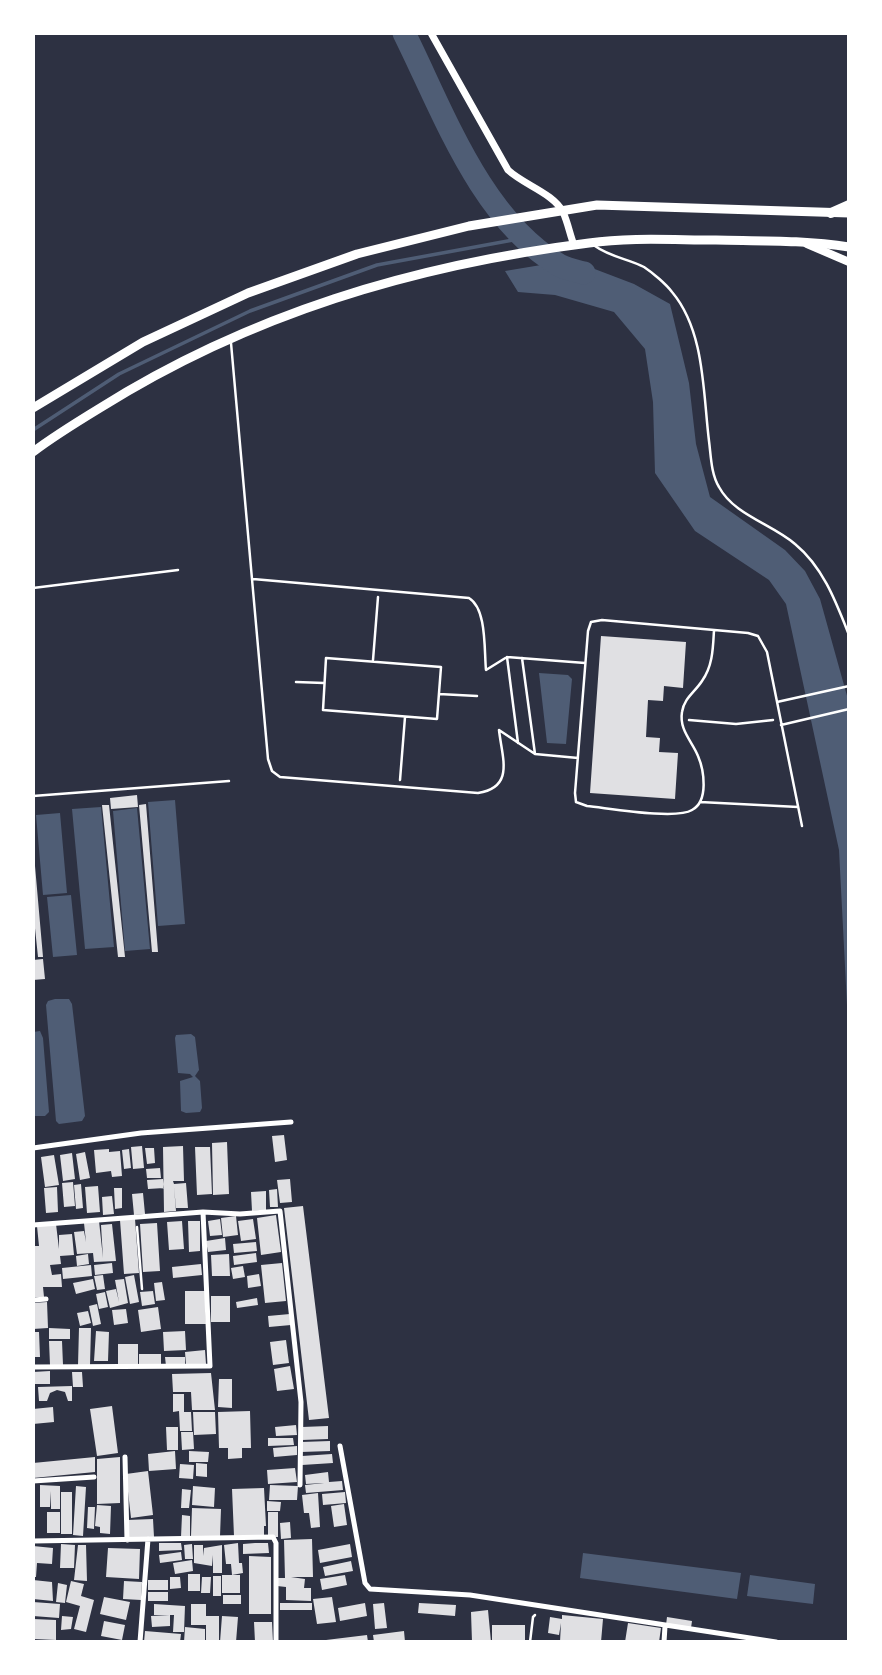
<!DOCTYPE html>
<html>
<head>
<meta charset="utf-8">
<style>
	body { margin:0 }
	#map { position:relative; width:882px; height:1675px; overflow:hidden; background:#2d3142; font-family:"IBM Plex Sans",sans-serif }
	canvas { display:block }
	.frame { position:absolute; inset:0; border:35px solid #fff; pointer-events:none }
</style>
</head>
<body>
<div id="map">
<canvas width="882" height="1675"></canvas>
<div class="frame"></div>
</div>
<script>
const ctx = document.querySelector('canvas').getContext('2d');
ctx.lineJoin = 'round';
function fillPath(path, color) { ctx.fillStyle = color; ctx.fill(path, 'evenodd'); }
function strokePath(path, color, width, dash) { ctx.strokeStyle = color; ctx.lineWidth = width; ctx.lineCap = dash ? 'butt' : 'round'; ctx.setLineDash(dash || []); ctx.stroke(path); }
const water = new Path2D(`
	M571,260L634,284L670,304L689,383L696,444L710,497L785,550L805,571L820,599L849,703V1044L839,850L786,604L769,580L695,531L655,473L653,402L645,349L614,312L555,295L518,292L505,271Z
	M539,673L568,675L572,679L566,744L547,743Z
	M175,800L185,924L158,926L148,802Z
	M101,807L114,947L85,949L72,809Z
	M137,808L150,949L125,951L113,811Z
	M60,813L67,893L43,895L36,815Z
	M71,895L77,955L53,957L47,897Z
	M55,999H69L72,1004L85,1116L82,1121L59,1124L56,1121L46,1005L48,1001Z
	M40,1031L43,1038L49,1112L45,1116H33V1032Z
	M191,1034L195,1037L199,1070L195,1076L200,1081L202,1108L200,1112L186,1113L181,1111L180,1081L193,1077L190,1074L178,1073L175,1038L176,1035Z
	M583,1553L741,1573L737,1599L580,1578Z
	M750,1575L815,1584L813,1604L747,1596Z`);
const stream = new Path2D(`
	M33,430L119,374L250,311L377,265L524,238`);
const river = new Path2D(`
	M404,33C443,111 480,218 559,265C566,269 576,271 584,273`);
const building = new Path2D(`
	M601,636L686,642L683,688L664,686L663,701L648,700L646,737L660,738L659,752L678,753L675,799L590,793Z
	M137,795L138,807L111,809L110,798Z
	M146,804L158,952H152L139,805Z
	M102,805H109L125,957H118Z
	M33,866H35L43,957H38L33,909Z
	M43,959L45,979L33,980V960Z
	M284,1135L287,1160L275,1162L272,1136Z
	M227,1142L229,1194L213,1195L212,1143Z
	M142,1146L144,1168L133,1169L131,1147Z
	M183,1146L184,1181H173L174,1184L186,1183L188,1208H176L174,1187L176,1211L164,1212L163,1147Z
	M195,1147H210L212,1194L197,1195Z
	M145,1148H154L155,1163L147,1164Z
	M109,1149V1152L120,1151L122,1176L112,1177L111,1171L96,1173L94,1150Z
	M129,1149L131,1168L124,1169L122,1150Z
	M85,1152L90,1178L80,1180L76,1154Z
	M72,1153L75,1179L63,1181L60,1155Z
	M54,1155L59,1185L45,1187L41,1157Z
	M160,1168L161,1178H147L146,1169Z
	M163,1179L164,1188L148,1189L147,1180Z
	M290,1179L292,1202L280,1203L277,1180Z
	M73,1182L75,1206L64,1207L62,1183Z
	M81,1184L83,1208L76,1209L74,1185Z
	M98,1186L100,1212L87,1213L85,1187Z
	M57,1187L58,1212L46,1213L44,1188Z
	M114,1188H122V1208L115,1209Z
	M277,1189L278,1207H270L269,1190Z
	M266,1191V1210L252,1211L251,1192Z
	M143,1193L145,1214L134,1215L132,1194Z
	M112,1196L114,1214L103,1215L102,1197Z
	M303,1206L329,1418L309,1420L284,1208Z
	M276,1215L281,1252L261,1255L257,1218Z
	M236,1216L238,1235L223,1237L221,1218Z
	M135,1219L139,1273L124,1274L120,1220Z
	M220,1219L222,1235L210,1236L208,1221Z
	M253,1219L256,1239L241,1241L238,1221Z
	M99,1221L103,1258L101,1225L112,1224L116,1261L94,1262L93,1253L77,1254L74,1232L84,1231L86,1242L84,1223Z
	M182,1221L184,1249L169,1250L167,1222Z
	M188,1221H200V1251L189,1252Z
	M157,1223L160,1271L143,1272L140,1224Z
	M56,1224L59,1249V1235L72,1234L74,1255L60,1256L61,1264L50,1265L52,1275L61,1274L62,1287H43L44,1297H33V1246H39L37,1226Z
	M225,1238L226,1250L208,1252L206,1241Z
	M256,1242L257,1251L234,1253L233,1244Z
	M256,1253L257,1262L234,1265L233,1256Z
	M88,1254L89,1264L77,1266L76,1256Z
	M229,1254L230,1276H212L211,1255Z
	M112,1263L113,1273L95,1275L94,1265Z
	M282,1263L286,1301L265,1303L261,1265Z
	M201,1264L202,1275L173,1278L172,1267Z
	M91,1265L92,1276L63,1279L62,1268Z
	M243,1266L245,1277L233,1279L231,1268Z
	M259,1274L261,1286L248,1288L247,1276Z
	M103,1275L105,1289L97,1290L94,1276Z
	M134,1275L139,1302L130,1304L125,1277Z
	M93,1279L95,1289L76,1294L73,1283Z
	M124,1279L128,1303L110,1308L106,1291L116,1289L119,1302L115,1280Z
	M162,1282L165,1300L156,1301L154,1283Z
	M153,1291L155,1304L142,1306L140,1292Z
	M185,1291H205L206,1324H185Z
	M105,1292L108,1307L99,1309L96,1294Z
	M211,1296H230V1322H211Z
	M257,1298L258,1305L237,1308L236,1302Z
	M47,1302L48,1328L33,1329V1303Z
	M97,1304L101,1324L93,1326L89,1306Z
	M158,1307L161,1329L141,1332L138,1310Z
	M126,1309L128,1323L114,1325L112,1310Z
	M88,1311L91,1323L80,1326L77,1313Z
	M290,1314L291,1325L269,1327L268,1316Z
	M49,1328L70,1329V1339H49Z
	M79,1328H91L90,1365H78Z
	M96,1331L109,1332L108,1361H94Z
	M185,1331L186,1350L164,1351L163,1332Z
	M33,1332H39L40,1357H33Z
	M286,1340L289,1363L273,1365L270,1342Z
	M49,1341H62L63,1365H50Z
	M118,1344H138V1365H118Z
	M205,1350L206,1364L186,1365L185,1352Z
	M139,1354H161V1365H139Z
	M165,1357H185V1365L166,1366Z
	M290,1366L294,1389L277,1391L274,1369Z
	M50,1371V1384H33V1372Z
	M72,1372H82L83,1387H73Z
	M211,1373L215,1410H192L191,1392H173L172,1374Z
	M219,1379H232V1408L218,1407Z
	M72,1386V1401H68L65,1392L57,1390L50,1393L47,1401H39L38,1387Z
	M173,1394H184V1412H191L192,1431H180L179,1411L173,1412Z
	M112,1406L118,1453L97,1456L90,1409Z
	M53,1407L54,1422L33,1424V1409Z
	M250,1411L251,1448H242V1458L228,1459V1448H219L218,1412Z
	M193,1412H215L216,1434L194,1435Z
	M296,1425L297,1435L276,1436L275,1427Z
	M328,1426V1439L302,1440V1427Z
	M166,1427H178V1450H167Z
	M181,1432H193L194,1449L182,1450Z
	M268,1438H293L294,1445L268,1446Z
	M330,1441V1451L301,1452V1442Z
	M297,1446V1455L274,1457L273,1448Z
	M175,1451L176,1469L149,1471L148,1454Z
	M189,1451L209,1452L208,1462H189Z
	M332,1454L333,1463L302,1465V1456Z
	M95,1457V1472L33,1478V1463Z
	M120,1457V1503L97,1504V1459Z
	M196,1463L207,1464V1477L196,1476Z
	M180,1464L194,1465L193,1479L179,1478Z
	M295,1468L297,1482L268,1484L267,1470Z
	M148,1471L153,1515L131,1518L126,1474Z
	M328,1472L329,1482L342,1481L343,1490L306,1493L305,1485L324,1483L306,1484L305,1475Z
	M40,1485L60,1486V1509H51V1491L50,1507H40Z
	M270,1485L298,1486L297,1500H269Z
	M76,1486L86,1487L83,1536L73,1535Z
	M193,1486L215,1488L214,1507L192,1505Z
	M264,1488L266,1526H264V1535L234,1536L232,1489Z
	M182,1489L191,1490L189,1508H181Z
	M61,1492H72V1534H61Z
	M345,1492L346,1503L323,1505L322,1494Z
	M318,1493L320,1527L311,1528L309,1513H304L302,1495Z
	M267,1501L281,1502L280,1511H267Z
	M344,1504L347,1525L334,1527L331,1506Z
	M97,1505L111,1506L110,1534L100,1533V1527L95,1526Z
	M88,1507H95L94,1529L87,1528Z
	M192,1508L221,1509L220,1536H191Z
	M47,1512H60V1533H47Z
	M268,1512H278V1537H268Z
	M182,1515L190,1516V1537H181Z
	M153,1519L154,1537L128,1538L127,1520Z
	M290,1522L291,1538L281,1539L280,1523Z
	M312,1539L313,1577H291L305,1579L304,1588H311V1601L286,1600V1587L277,1586L278,1578H285L284,1540Z
	M159,1543H181L182,1550L159,1551Z
	M238,1543L239,1563H242L243,1573L232,1575L231,1564H226L224,1545Z
	M255,1543H268L269,1553L243,1554V1544Z
	M61,1544L75,1545L74,1568H60Z
	M192,1544L193,1559H185L184,1545Z
	M350,1544L352,1557L320,1563L318,1550Z
	M78,1545H86L87,1581L74,1580Z
	M194,1545H203V1556L204,1548L222,1545V1573H213V1555L212,1566L194,1563Z
	M33,1546L53,1548L52,1564L37,1563L36,1577H33Z
	M108,1548L140,1549L139,1579L106,1577Z
	M181,1552L182,1560L160,1563L159,1555Z
	M249,1556L271,1557V1614H249Z
	M192,1560L193,1571L175,1574L173,1563Z
	M351,1561L353,1571L325,1576L323,1567Z
	M188,1574H200V1591H188Z
	M222,1575H240V1593H222Z
	M345,1575L347,1585L322,1590L320,1579Z
	M213,1576H221V1596H213Z
	M170,1577H180L181,1588L170,1589Z
	M202,1577H211L210,1593H201Z
	M33,1580L52,1582L53,1601L33,1599Z
	M148,1580H168V1590H148Z
	M71,1581L84,1584L81,1596L94,1600L86,1632L74,1629L80,1606L66,1602Z
	M124,1581L142,1582L141,1600L123,1599Z
	M58,1583L67,1585L65,1603L56,1602Z
	M148,1592H168V1601H148Z
	M223,1595H241V1604H223Z
	M104,1597L130,1602L126,1620L100,1614Z
	M332,1597L336,1622L317,1624L313,1599Z
	M33,1602L60,1604L59,1618L33,1616Z
	M280,1603H312V1610H280Z
	M365,1603L367,1616L340,1621L338,1608Z
	M384,1603L387,1628L375,1629L373,1604Z
	M419,1603L456,1605L455,1616L418,1613Z
	M154,1604L185,1606L184,1632H173L174,1615H154Z
	M191,1604H206V1616H219V1641H206V1625H191Z
	M488,1610L491,1642H472L471,1612Z
	M170,1615V1626L152,1627L151,1616Z
	M562,1615L603,1619L601,1642H560L561,1623L559,1635L548,1633L550,1617L562,1619Z
	M62,1616L73,1617L71,1629L61,1630Z
	M222,1616L238,1617L236,1642H220Z
	M667,1617L692,1621L691,1628L666,1625Z
	M33,1619L56,1620V1640L33,1639Z
	M104,1621L125,1625L122,1640L101,1636Z
	M254,1622H272L273,1642H255Z
	M628,1623L661,1628L659,1642H625Z
	M492,1625H525V1642H492Z
	M185,1627L205,1629V1642H184Z
	M145,1631L181,1634L180,1642H144Z
	M404,1631L405,1642H374L373,1635Z
	M367,1635L368,1642H326V1640Z`);
const path = new Path2D(`
	M326,658L441,667L437,719L323,710Z
	M373,660L378,597
	M296,682L324,683
	M439,694L477,696
	M689,720L736,724L773,720
	M400,780L405,717
	M137,1227L142,1289
	M530,1642L533,1617L535,1615`);
const service = new Path2D(`
	M595,246C610,257 629,259 644,267C653,273 666,284 672,292C705,331 703,393 709,441C711,456 711,474 719,487C734,515 772,524 795,544C823,567 836,602 849,635
	M231,343L268,759L272,771L280,777L478,793C515,787 502,758 499,730
	M253,579L469,598C487,609 484,650 486,670L507,657L585,663
	M33,588L178,570
	M714,630C713,647 713,666 702,681C695,692 684,698 682,712C679,730 692,741 698,756C704,770 709,801 692,810C676,820 608,808 587,806L576,802L575,793L588,631L591,622L602,620L748,633L758,636L767,652L802,826
	M507,657L518,743
	M522,658L535,754
	M777,702L849,686
	M781,725L849,709
	M499,730L535,754L578,758
	M33,796L229,781
	M700,802L798,807`);
const minor = new Path2D(`
	M33,1148L141,1133L291,1122
	M33,1225L203,1212L240,1214L280,1211L301,1402L300,1485
	M33,1300L46,1299
	M33,1367L210,1366L203,1212
	M340,1446L365,1583L370,1589L470,1595L776,1642
	M125,1457L127,1540
	M33,1481L94,1477
	M33,1541L273,1537L276,1543V1642
	M140,1642L148,1539
	M664,1642L665,1626`);
const tertiary = new Path2D(`
	M431,33L508,170C524,185 553,193 563,212C568,223 570,235 574,245`);
const secondary = new Path2D(`
	M807,244L849,262`);
const primary = new Path2D(`
	M33,408L143,342L248,293L357,254L469,226L597,205L849,213
	M33,452C54,436 77,422 100,408C250,314 414,265 589,243C630,237 674,240 716,240C761,241 805,240 849,247`);
const motorway = new Path2D(`
	M831,213L849,205`);
fillPath(water, '#4f5d75');
strokePath(stream, '#4f5d75', 3.5);
strokePath(river, '#4f5d75', 23);
fillPath(building, '#e0e0e3');
strokePath(path, '#fff', 2.5);
strokePath(service, '#fff', 2.5);
strokePath(minor, '#fff', 5);
strokePath(tertiary, '#fff', 7);
strokePath(secondary, '#fff', 8);
strokePath(primary, '#fff', 9);
strokePath(motorway, '#fff', 10);
</script>
</body>
</html>
